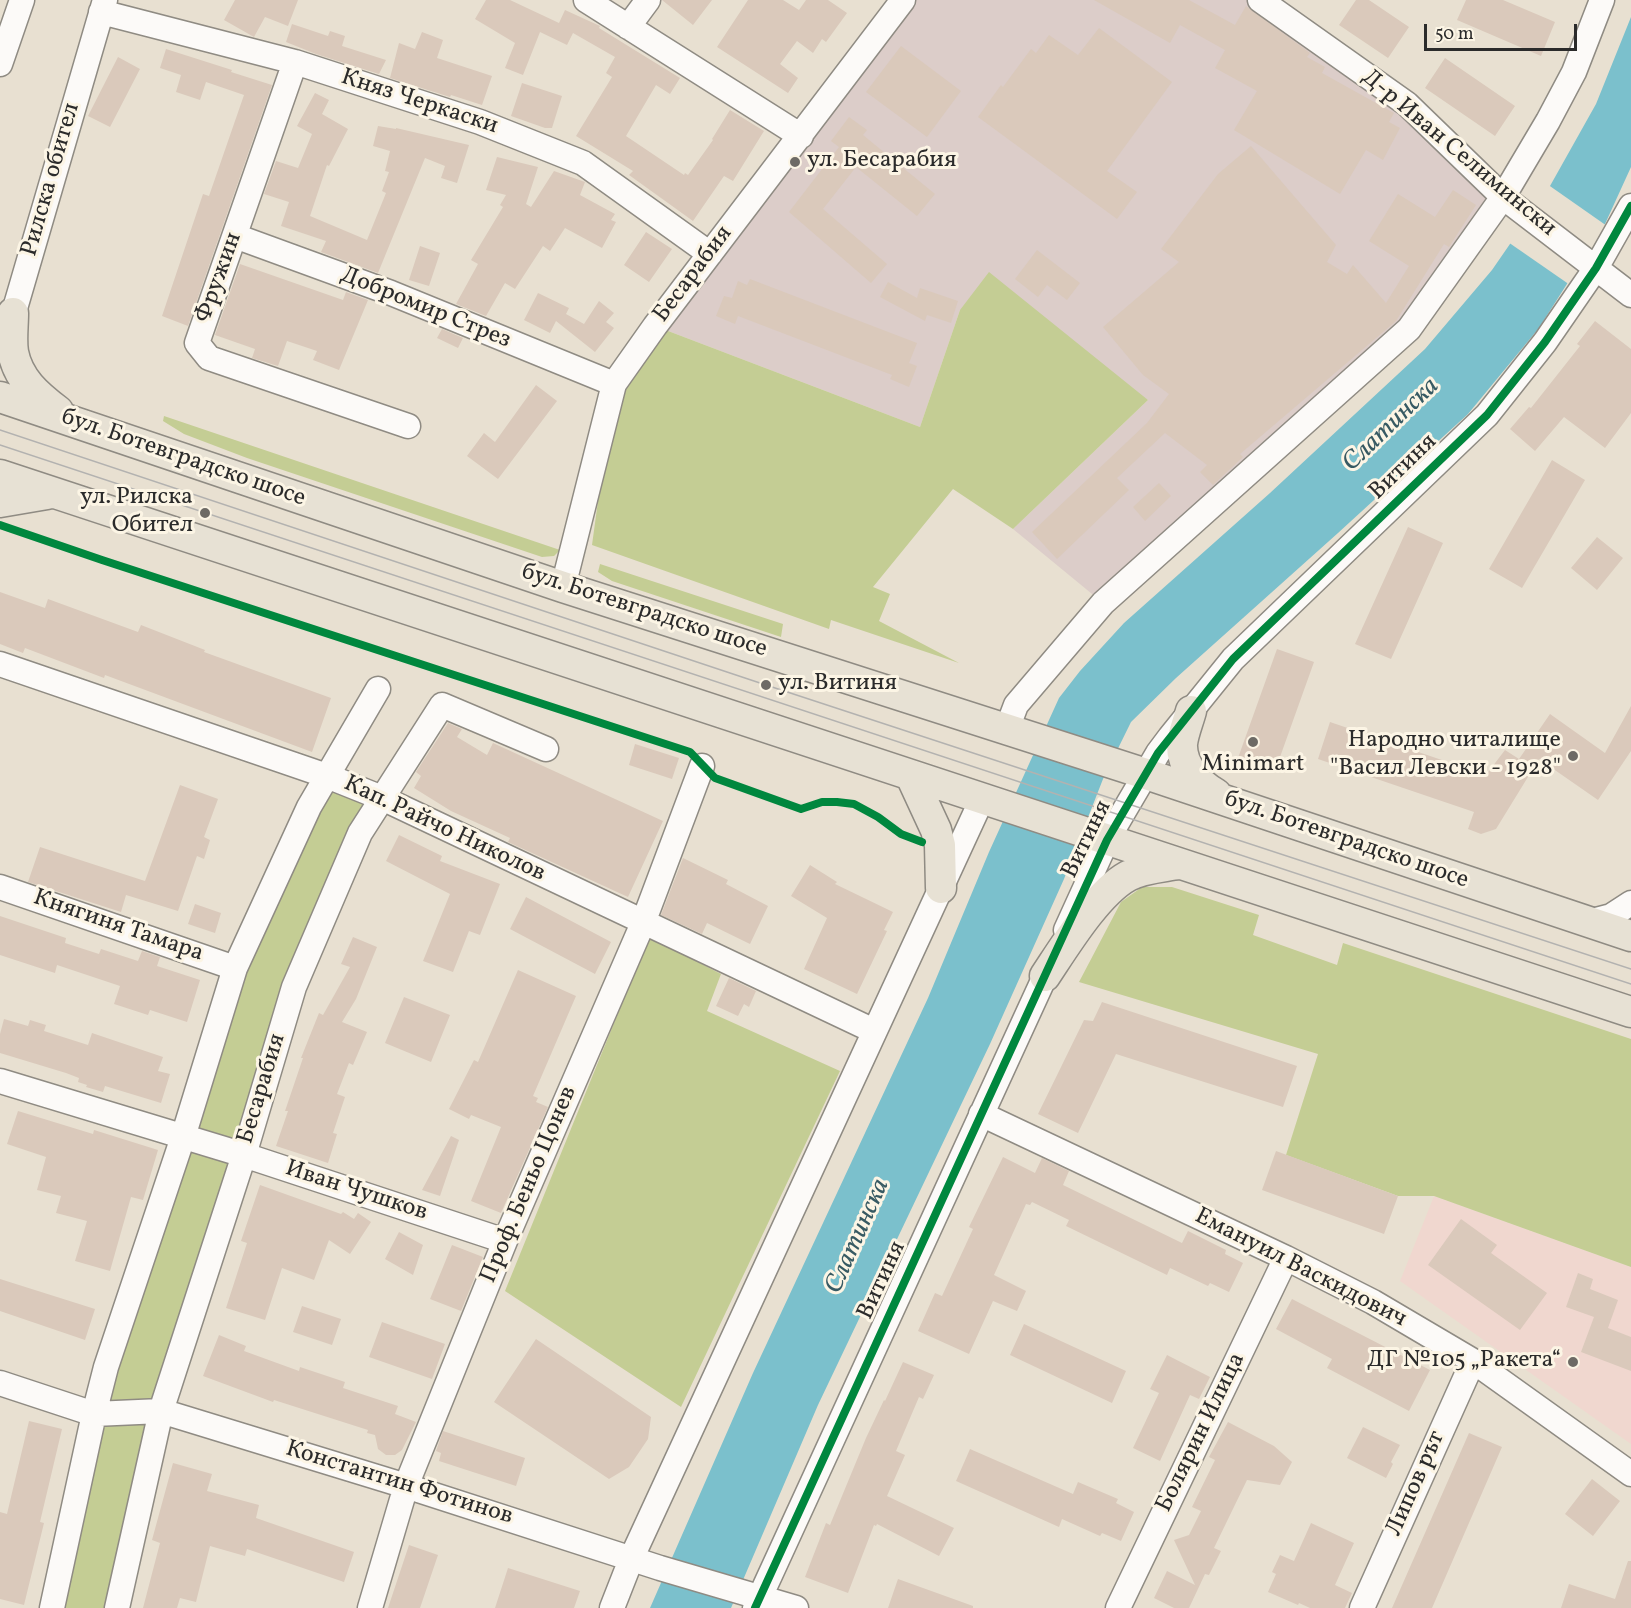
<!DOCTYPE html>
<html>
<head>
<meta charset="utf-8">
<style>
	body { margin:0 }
	#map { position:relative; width:1631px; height:1608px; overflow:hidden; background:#e8e0d1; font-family:Vollkorn,serif }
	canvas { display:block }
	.scale { position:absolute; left:1424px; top:24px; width:153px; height:27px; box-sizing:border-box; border:3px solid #2b2b2b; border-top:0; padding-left:8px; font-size:18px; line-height:21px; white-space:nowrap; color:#2b2b2b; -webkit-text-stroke:4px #fcf5e5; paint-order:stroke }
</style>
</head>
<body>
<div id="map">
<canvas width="1631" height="1608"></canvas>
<div class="scale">50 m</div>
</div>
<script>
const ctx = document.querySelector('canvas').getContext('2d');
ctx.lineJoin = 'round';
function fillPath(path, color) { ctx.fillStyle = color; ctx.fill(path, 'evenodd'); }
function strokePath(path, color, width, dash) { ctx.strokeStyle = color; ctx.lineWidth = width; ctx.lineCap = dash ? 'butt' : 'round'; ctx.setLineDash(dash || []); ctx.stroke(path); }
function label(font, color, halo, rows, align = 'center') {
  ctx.font = font + ' Vollkorn,serif'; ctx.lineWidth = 6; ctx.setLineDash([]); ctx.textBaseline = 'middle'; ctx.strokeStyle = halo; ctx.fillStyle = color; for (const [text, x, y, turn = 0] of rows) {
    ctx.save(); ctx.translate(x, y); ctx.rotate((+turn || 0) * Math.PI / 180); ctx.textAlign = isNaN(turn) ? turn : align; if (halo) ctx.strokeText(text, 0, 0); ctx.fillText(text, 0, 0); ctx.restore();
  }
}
const built = new Path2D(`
	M1434,1196L1631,1267V1444L1400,1281Z`);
const industrial = new Path2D(`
	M903,0H1260L1503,197L1409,329L1103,603L1013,529L1148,400L960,310L920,427L655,326Z`);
const green = new Path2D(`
	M989,272L1148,400L1013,529L953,489L873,587L890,594L879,621L959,663L831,620L829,629L592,545L614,384L655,326L920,427L960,310Z
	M164,416L560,550L554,556L542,557L247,458L184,434L163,421Z
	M600,564L783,624L781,637L612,581L598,572Z
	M327,776L382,798L294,987L117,1608H52L94,1414L235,968Z
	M1142,887H1172L1259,915L1253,935L1337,965L1343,943L1631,1039V1267L1434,1196H1398L1286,1155L1318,1054L1079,982L1121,902Z
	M649,937L721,974L707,1011L840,1071L681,1407L505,1291Z`);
const water = new Path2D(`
	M1631,17V167L1605,224L1539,328L1468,414L1338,533L1176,678L1131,722L1103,779L1064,879L990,1044L818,1405L731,1608H650L753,1373L928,998L989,852L1059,698L1080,671L1124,623L1270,493L1425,349L1492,270L1550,186L1596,104Z`);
const pier = new Path2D(`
	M1547,184L1607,226L1570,285L1508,242Z`);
const building = new Path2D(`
	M235,0H298L288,26L265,17L254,37L224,20Z
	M486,0H510L559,23L565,10L600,26L599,28L680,78L670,94L656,85L626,136L684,175L685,173L688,175L713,140L712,139L730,110L764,131L733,181L724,176L693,221L629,175L633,171L576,136L612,77L606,73L615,57L573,33L567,45L540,32L523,75L505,68L515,43L475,19Z
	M662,0H712L693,25Z
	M748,0H783L799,10L806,0H828L847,13L826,42L822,39L813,53L797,41L780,64L798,78L788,93L717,47Z
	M1094,0H1189L1235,25L1246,6L1310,53L1307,57L1325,67L1322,73L1394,113L1389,122L1400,128L1383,160L1366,150L1340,194L1234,130L1257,91L1215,68L1225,50L1180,25L1170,43Z
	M1356,0H1369L1409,27L1388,58L1339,25Z
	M1466,0H1503L1555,22L1541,56L1457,20Z
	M292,24L328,36L330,31L345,36L342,46L386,60L379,74L316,54L286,42Z
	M1099,28L1172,82L1107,171L1137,192L1117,219L978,117L1001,85L1003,87L1031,49L1036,53L1049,35L1078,55Z
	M422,32L443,40L437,58L492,76L482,105L451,95L450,97L390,78L399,43L415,49Z
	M901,46L961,91L927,137L866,92Z
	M166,49L232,70L231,72L272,85L188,326L162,316L203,194L209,196L244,95L206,82L200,100L176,92L181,75L160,68Z
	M118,57L140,69L110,127L88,116Z
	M1445,58L1515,106L1495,136L1425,88Z
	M522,83L562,96L552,128H545L511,116Z
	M315,93L329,100L322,114L348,129L329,166L327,165L310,216L367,240L386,193L382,191L389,172L385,171L390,151L373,146L378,126L396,129V128L469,145L457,183L441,178L445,166L425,158L378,273L321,252L326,241L281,226L289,202L264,194L276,161L298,168L312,134L297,126Z
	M849,117L867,130L863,135L935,194L917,216L856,167L823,209L887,264L871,283L789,212L839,147L831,141Z
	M1251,146L1336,245L1327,262L1347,274L1353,265L1386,303L1409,266L1369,241L1398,194L1435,217L1453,190L1476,205L1449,247L1444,244L1396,321L1240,454L1243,457L1213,485L1200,472L1207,465L1165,433L1117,478L1129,490L1057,559L1032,532L1147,423L1169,394L1143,375L1103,327L1179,262L1161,249L1218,174Z
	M497,157L538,167L526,204L531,207L554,171L585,182L580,195L615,214L611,220L616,222L602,248L565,228L550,251L543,246L515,289L505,283L486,316L456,304L478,264L471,260L503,207L500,205L506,195L486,190Z
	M646,232L672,249L649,282L624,265Z
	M420,246L440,253L429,286L409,280Z
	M1037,250L1080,283L1067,300L1047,285L1038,297L1015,279Z
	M240,264L343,300L346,292L368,300L339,370L313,360L317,351L287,341L278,366L252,358L255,349L215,335Z
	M750,279L917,343L909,363L917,366L909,387L890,379L892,375L738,316L735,324L716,316L724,296L732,298L738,281L747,285Z
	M888,282L917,298L920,288L958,301L951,323L927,315L925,321L880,297Z
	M538,293L569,308L566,314L584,324L599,301L614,313L606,322L614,328L595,352L556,321L550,333L524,320Z
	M1595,321L1631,349V413L1605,448L1564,417L1535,451L1510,429L1529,407L1531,408L1580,346L1577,344Z
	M442,329L463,338L458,348L437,338Z
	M536,385L557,401L498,479L467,456L484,433L495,442Z
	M1552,460L1585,480L1522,588L1489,569Z
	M1159,483L1171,496L1145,521L1133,507Z
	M1408,527L1443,543L1391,659L1355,644Z
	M1597,537L1623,558L1597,590L1571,568Z
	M0,592L45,608L48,599L138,632L141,625L205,650L204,652L331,698L312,752L105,675L104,678L25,648L23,653L0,644Z
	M1277,649L1314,662L1275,771L1238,758Z
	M1631,706V751L1598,800L1539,759L1496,829L1481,834L1468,829L1474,812L1318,759L1330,722L1486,775L1505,750L1519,759L1550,714L1605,753Z
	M448,723L462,729L457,737L487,755L493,743L663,821L628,897L508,842L510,838L451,811L414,788L421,776L416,772Z
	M635,744L679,758L672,779L629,765Z
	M180,785L218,799L204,837L210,840L204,859L197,856L178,911L126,895L121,912L28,882L40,847L145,881Z
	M399,835L442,856L440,861L500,884L480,935L469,931L453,972L423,961L450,894L386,861Z
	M683,858L728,880L726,884L768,906L750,944L707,923L702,934L661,915Z
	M810,865L837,882L835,884L893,912L884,930L887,931L857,994L804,969L827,918L791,896Z
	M526,897L611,942L595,974L510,929Z
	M195,904L221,913L215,933L188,924Z
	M0,916L66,938L65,943L99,954L101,949L138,961L142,951L160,957L157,966L200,980L187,1022L150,1010L148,1015L114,1004L120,986L57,965L55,973L0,955Z
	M353,937L377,947L356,999L342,1022L367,1032L353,1065L349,1063L337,1094L345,1097L333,1133L337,1134L328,1163L276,1146L288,1111H285L303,1058H301L319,1013L323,1015L350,967L341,964Z
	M518,970L576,996L533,1096L538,1098L536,1102L548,1107L501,1213L471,1201L501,1127L471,1115L469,1119L449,1109L474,1060L478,1062Z
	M729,978L756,991L749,1007L744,1004L738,1016L716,1006Z
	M404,997L450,1015L431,1062L385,1043Z
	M1102,1002L1297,1066L1283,1107L1116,1054L1078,1133L1038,1114L1084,1020L1093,1021Z
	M4,1019L28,1026L30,1020L46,1025L44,1031L88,1045L92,1033L163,1057L158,1071L170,1074L161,1103L105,1086L103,1092L86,1087L87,1085L78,1082L79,1078L66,1073L0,1053V1034Z
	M18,1111L93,1134L94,1130L158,1150L143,1200L131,1197L110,1271L75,1261L87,1221L56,1213L61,1196L37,1190L46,1157L7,1144Z
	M451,1136L459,1140L440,1196L422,1190Z
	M1276,1151L1398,1196L1384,1234L1262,1190Z
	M1003,1157L1035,1173L1042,1158L1069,1171L1063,1185L1182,1243L1188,1231L1226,1250L1225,1254L1243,1263L1229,1292L1210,1283L1208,1286L1170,1268L1167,1275L1066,1226L1069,1220L1032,1202L1030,1205L1026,1204L994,1275L1026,1291L1017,1311L993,1301L969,1354L918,1331L935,1293L942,1296L973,1229L969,1227Z
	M260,1185L341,1214L343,1212L354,1219L358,1213L371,1222L350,1254L329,1240L314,1280L282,1268L265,1320L226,1308L247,1243L241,1241Z
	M1461,1219L1497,1245L1491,1253L1547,1293L1520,1330L1428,1265Z
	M399,1232L423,1245L413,1275L385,1259Z
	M452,1245L483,1257L461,1311L430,1299Z
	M1578,1273L1593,1279L1590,1289L1618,1300L1608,1328L1631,1337V1371L1581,1352L1594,1317L1566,1307Z
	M0,1279L95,1309L85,1340L0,1311Z
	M1292,1299L1430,1370L1409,1411L1327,1368L1332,1359L1276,1329Z
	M302,1306L341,1319L332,1345L293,1332Z
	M382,1322L445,1344L432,1379L369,1357Z
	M1024,1324L1126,1371L1112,1403L1010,1355Z
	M219,1335L246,1346L244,1351L299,1371L300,1367L345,1382L343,1388L398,1406L395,1414L416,1422L402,1450L395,1455H386L378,1449L375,1435L367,1433L368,1430L274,1400L273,1402L203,1376Z
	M536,1339L651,1417L648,1439L629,1467L609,1479L494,1402Z
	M1167,1355L1210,1377L1199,1399L1190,1395L1160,1461L1133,1448L1159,1393L1150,1389Z
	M903,1362L934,1375L923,1399L919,1397L896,1451L905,1455L887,1496L954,1528L939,1556L877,1524L876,1526L874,1525L848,1593L805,1577L826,1523L830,1525L866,1438L884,1400L885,1401Z
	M29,1421L62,1429L40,1522L44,1523L24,1605L0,1599V1512L7,1514Z
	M1228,1422L1274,1446L1292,1462L1280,1485L1247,1480L1214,1548L1221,1551L1209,1575L1205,1574L1189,1608H1174L1154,1598L1167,1571L1195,1585L1174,1540L1189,1535L1201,1511L1192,1507L1215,1460L1209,1457Z
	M1363,1427L1400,1445L1391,1462L1393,1464L1386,1478L1347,1458Z
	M443,1431L525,1458L516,1486L439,1461L441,1453L436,1451Z
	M1469,1433L1502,1447L1432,1608H1392Z
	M970,1449L1073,1494L1078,1482L1118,1499L1116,1503L1134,1512L1121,1541L1102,1533L1100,1536L1062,1519L1059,1527L956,1481Z
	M173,1463L212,1474L207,1491L259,1505L256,1518L354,1552L344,1582L247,1549L245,1556L210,1546L196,1602L180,1598L177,1608H143L160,1543L152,1540Z
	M1592,1479L1620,1501L1593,1536L1565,1514Z
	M1311,1523L1354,1543L1335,1585L1352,1593L1345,1608H1310L1299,1603L1298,1605L1268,1592L1276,1574L1272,1572L1280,1555L1294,1561Z
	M409,1545L438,1555L420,1608H388Z
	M1628,1561H1631V1608H1561L1569,1584L1615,1599Z
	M508,1568L580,1591L574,1608H495Z
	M898,1579L973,1606V1608H888Z`);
const minor = new Path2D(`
	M586,0L801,136
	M1260,0L1407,104L1503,197L1631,295
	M101,12L295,62L480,122L583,163L710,254
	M628,27L648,0
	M295,62L197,343L209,358L408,426
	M0,64L22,0
	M235,236L391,293L614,384
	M9,329L105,0
	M563,587L614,384L655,326L903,0
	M0,664L327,776L382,798L874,1031
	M1007,729L1016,705L1103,603L1409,329L1503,197L1548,121L1574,72L1602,0
	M0,887L235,968
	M1588,922L1611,916L1631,903
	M1066,930L1107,840L1158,753L1170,737L1233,659L1487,415L1545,342L1596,268L1631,206
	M0,1081L244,1155L505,1241
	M981,1114L1286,1258L1373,1302L1473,1361L1631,1474
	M0,1383L94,1414L161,1411L406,1486L660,1568L796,1608
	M52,1608L94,1414L106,1367L183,1137L235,968L309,807L378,689
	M117,1608L161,1411L244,1155L294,987L360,833L442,705L546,749
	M370,1608L406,1486L505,1241L643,923L702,766
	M612,1608L632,1557L982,799
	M755,1608L1052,961
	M1118,1608L1286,1258
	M1362,1608L1473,1361`);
const major = new Path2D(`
	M13,313C13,326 11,340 13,352C18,379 37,395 58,411
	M0,397L563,587L1146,774L1631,936
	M0,475L1631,1012
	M0,502L47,494
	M1191,711C1188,722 1183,734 1182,744C1181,766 1199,784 1216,794
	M911,776L936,830L940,845L941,888
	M1045,976C1065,946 1097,893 1128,876C1143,868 1161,867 1178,864`);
const tram = new Path2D(`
	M0,430L766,685L1631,969
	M0,445L1631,984`);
const cycleway = new Path2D(`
	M0,525L102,560L690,752L715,778L801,809L822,802H837L854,804L878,817L901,834L922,842
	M755,1608L1107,840L1158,753L1233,659L1487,415L1545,342L1596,268L1631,206`);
const markers = [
	[795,162,6,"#6d6a65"],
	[205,513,6,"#6d6a65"],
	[766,685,6,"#6d6a65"],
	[1253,742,6,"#6d6a65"],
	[1573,756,6,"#6d6a65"],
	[1573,1362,6,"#6d6a65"]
];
const streetNames = [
	["Княз Черкаски",419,103,18],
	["Д-р Иван Селимински",1458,154,40],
	["Рилска обител",52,180,-74],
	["Бесарабия",694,275,-53],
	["Фружин",220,278,-70],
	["Добромир Стрез",425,309,22],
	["бул. Ботевградско шосе",183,459,19],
	["Витиня",1404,468,-44],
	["бул. Ботевградско шосе",644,612,18],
	["Кап. Райчо Николов",444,830,25],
	["Витиня",1088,840,-64],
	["бул. Ботевградско шосе",1346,841,19],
	["Княгиня Тамара",118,927,19],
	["Бесарабия",263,1089,-73],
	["Проф. Беньо Цонев",530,1185,-67],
	["Иван Чушков",356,1192,18],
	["Емануил Васкидович",1300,1269,27],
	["Витиня",883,1281,-65],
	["Болярин Илица",1202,1433,-64],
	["Константин Фотинов",399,1484,17],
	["Липов рът",1417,1484,-66]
];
const poiNames = [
	["ул. Бесарабия",807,162,"left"],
	["ул. Рилска",193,499],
	["Обител",193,527],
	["ул. Витиня",778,685,"left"],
	["Народно читалище",1561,742],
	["\"Васил Левски - 1928\"",1561,770],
	["Minimart",1253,766,"center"],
	["ДГ №105 „Ракета“",1561,1362]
];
const waterNames = [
	["Слатинска",1392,426,-44],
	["Слатинска",859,1237,-66]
];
fillPath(built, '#f0d7cf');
fillPath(industrial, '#dccdc9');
fillPath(green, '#c4cd94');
fillPath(water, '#7bc0cc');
fillPath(pier, '#e8e0d1');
fillPath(building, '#dac9bb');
strokePath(minor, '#8f8b83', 27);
strokePath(major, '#8f8b83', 33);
strokePath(minor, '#fcfaf8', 24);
strokePath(major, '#e7e1d4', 30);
strokePath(tram, '#b3b2b0', 1.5);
strokePath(cycleway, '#00873e', 8);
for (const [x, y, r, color] of markers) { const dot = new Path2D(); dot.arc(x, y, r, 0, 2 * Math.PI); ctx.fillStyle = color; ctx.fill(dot); strokePath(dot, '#fcf5e5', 2); }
label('24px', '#2b2b2b', '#fcf5e5', streetNames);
label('24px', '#2b2b2b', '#fcf5e5', poiNames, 'right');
label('italic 26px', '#375a63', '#fcf5e5', waterNames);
</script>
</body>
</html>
